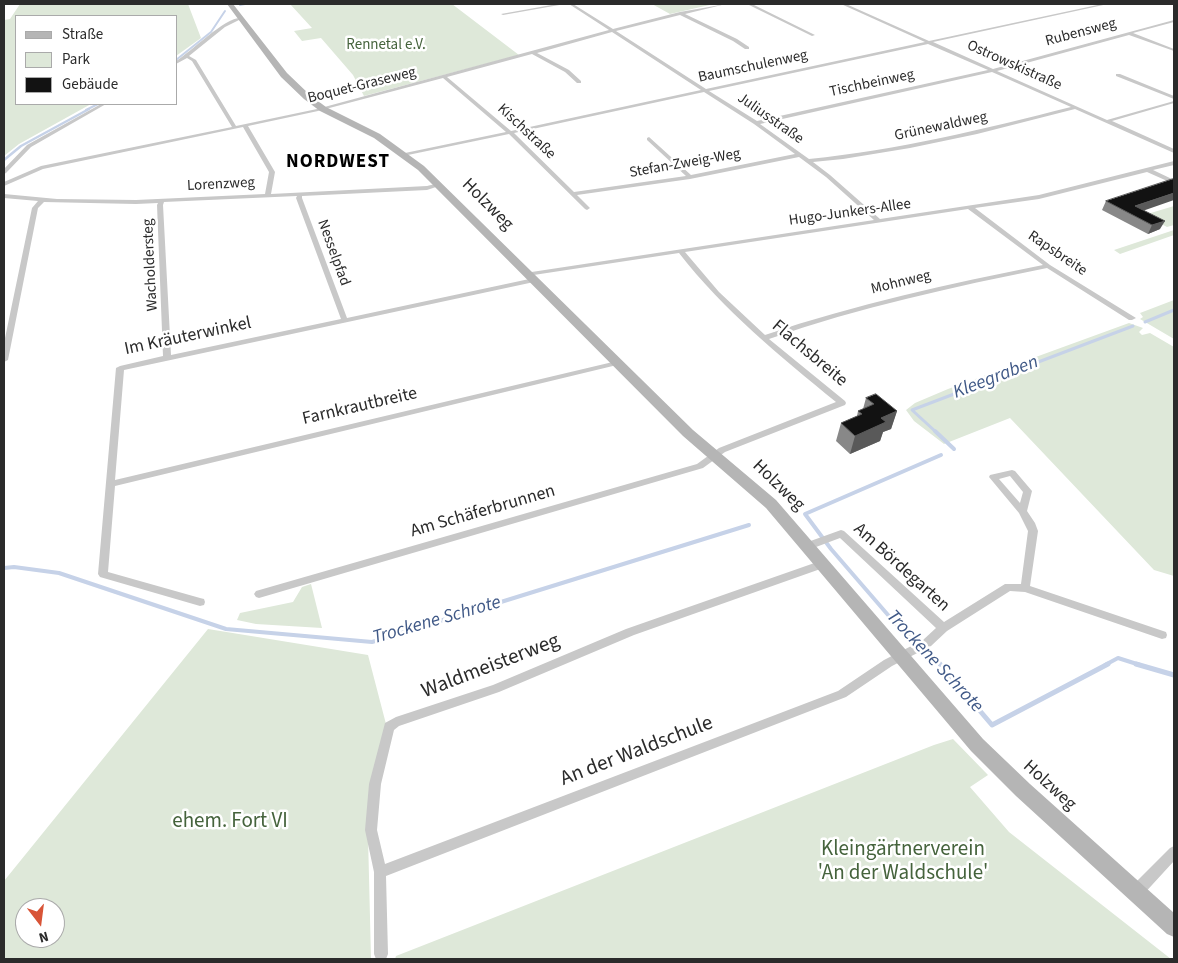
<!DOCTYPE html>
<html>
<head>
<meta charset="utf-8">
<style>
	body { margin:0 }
	#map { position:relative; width:1178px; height:963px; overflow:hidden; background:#fff; font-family:"Source Sans 3",sans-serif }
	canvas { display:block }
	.frame { position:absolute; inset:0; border:5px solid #2b2b2b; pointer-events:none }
	.legend { position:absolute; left:15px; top:15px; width:162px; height:90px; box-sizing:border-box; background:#fff; border:1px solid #aaa; margin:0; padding:6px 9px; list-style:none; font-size:15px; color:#2b2b2b }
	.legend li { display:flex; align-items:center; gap:10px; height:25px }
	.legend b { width:25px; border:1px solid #aaa }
	.north { position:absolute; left:15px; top:898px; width:50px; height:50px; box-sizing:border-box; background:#fff; border:1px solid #aaa; border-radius:50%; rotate:165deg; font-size:14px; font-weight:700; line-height:20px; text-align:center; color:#2b2b2b }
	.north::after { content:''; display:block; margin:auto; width:18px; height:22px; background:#d85437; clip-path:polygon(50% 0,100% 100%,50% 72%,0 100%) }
</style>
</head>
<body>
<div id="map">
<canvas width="1178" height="963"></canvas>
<div class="frame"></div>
<ul class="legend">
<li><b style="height:6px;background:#b5b5b5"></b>Straße</li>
<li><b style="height:14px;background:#dee8d9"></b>Park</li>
<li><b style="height:14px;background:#121212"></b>Gebäude</li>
</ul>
<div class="north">N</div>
</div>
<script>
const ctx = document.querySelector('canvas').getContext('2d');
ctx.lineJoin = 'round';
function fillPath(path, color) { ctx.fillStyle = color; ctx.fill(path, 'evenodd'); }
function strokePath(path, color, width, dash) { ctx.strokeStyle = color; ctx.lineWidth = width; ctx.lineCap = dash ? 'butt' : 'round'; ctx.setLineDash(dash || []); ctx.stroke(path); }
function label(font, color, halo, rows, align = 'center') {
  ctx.font = font + ' "Source Sans 3",sans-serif'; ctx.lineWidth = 5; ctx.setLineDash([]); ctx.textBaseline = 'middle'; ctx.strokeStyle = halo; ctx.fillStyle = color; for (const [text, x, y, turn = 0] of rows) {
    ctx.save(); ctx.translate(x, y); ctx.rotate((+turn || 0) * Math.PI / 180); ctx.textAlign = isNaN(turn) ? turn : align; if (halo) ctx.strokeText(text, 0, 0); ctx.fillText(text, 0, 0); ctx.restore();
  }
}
const green = new Path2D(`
	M20,4H188L201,38L176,56V16H16V104H91L19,144L4,156V20L10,19Z
	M290,4H452L519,55L364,96L353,75L321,38L302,41L294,31L312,28Z
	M652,4H714L670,14Z
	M1174,206V225L1167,227L1144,215Z
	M1174,230V235L1120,254L1114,250Z
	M1174,300V339L1140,319L1143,317L1140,313Z
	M1129,323L1143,328L1139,332L1142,335L1150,333L1174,347V576L1154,570L1010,418L944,444L914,421L906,410L915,403L948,389Z
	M311,584L322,628L256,624L237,620L240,613L293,602L302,587Z
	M208,629L368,655L386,724L368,836L371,959H4V881ZM25,908H55V938H25Z
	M953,739L988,775L970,787L1009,832L1171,959H395L396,956L934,745Z`);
const streamFar4 = new Path2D(`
	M240,5L245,4
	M176,60L211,32L225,11
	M86,110L98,104`);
const streamFar3 = new Path2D(`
	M4,160L21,146L89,109`);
const streamFar2 = new Path2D(`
	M1145,322L1174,310
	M936,432L912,410L1133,326`);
const streamFar1 = new Path2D(`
	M935,431L954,449
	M4,568L14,567L59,573L226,629L372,642L749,525
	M941,665L901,630L831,549L805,514L941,455
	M1105,665L1118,658L1140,665`);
const stream = new Path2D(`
	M940,664L992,725L1108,664
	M1136,664L1174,675`);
const street = new Path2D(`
	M557,4H565L503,15L501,14Z
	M569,4H573L613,29L680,12L726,4L685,14L737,39L749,47V49H745L733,41L680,15L616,31L706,89L925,42L841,4H846L929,41L1102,4H1108L933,42L993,69L1174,20V22L1133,33L1174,49V51L1129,35L997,71L1107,120L1174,101V103L1112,121L1174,149V153L1075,109L977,134L910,148L843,159L813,162L830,175L880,219L1039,195L1174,161V165L1153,170L1174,180V184L1147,172L1039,199L975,208L1050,265L1136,318L1132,320H1129L1047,268C953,287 860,307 769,339L845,401L846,403L845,405L725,452L703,468L259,598L256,597L254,594L256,591L697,464L719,448L836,402C780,356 724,311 679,253L527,276L524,274L525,273L874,220L826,177L799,157L690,179L577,195L590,208L587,210L585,209L509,134L403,156V154L405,153L506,132L443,78L318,111L248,126L275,172L271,194L427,186L439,183L442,185L427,190L302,196V198L347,318L534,278L537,280L534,282L124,370L115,480L617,361L621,363L617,365L115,486L108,572L200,598L204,599L205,602L204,605L200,606L100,577L98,574L116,368L120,366L163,356L157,205L158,203L136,204L44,202L38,208L8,360L4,362V343L32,208L38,201L4,198V194L57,199L136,200L265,194L269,172L243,127L43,169L4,186V182L41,166L232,127L192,61L187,58L176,64V61C191,52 228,14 243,18L225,27L189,56L196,60L236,126L317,109L609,30ZM612,32L701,90L511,131L447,77L532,54L565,72L577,83H581V81L569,70L537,53ZM928,44L988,70L757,121L709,91ZM992,72L1071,107C984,129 898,150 809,159L760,124ZM704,92L754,124L795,154L691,175L649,137L647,138V140L686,176L574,192L514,133ZM297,196L296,198L341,319L171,355L163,205L164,202ZM968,209L1043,265C949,284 856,304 765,335L719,292L685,252Z
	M747,4H752L815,35L812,36Z
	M1116,74H1120L1174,96V99L1116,76Z
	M101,104H106L31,147L6,173L4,174V169L27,145Z
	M1012,470L1015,471L1032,491L1027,511L1035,523L1038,531L1030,586L1166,632L1167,635L1166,638L1162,639L1025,592L1010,591L947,631L931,646L892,666L846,697L386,876L388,954L386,959H376L374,954V872L365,830L369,784L385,723L396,717L493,685L626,629L823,560L826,561L828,564L826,567L634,635L499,692L399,726L394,730L381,784L377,830L385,864L838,691L884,660L923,640L936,628L840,538L808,550L805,549L803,546L805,543L841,530L844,531L944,622L1005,584H1021L1028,531L1019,513L989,477L990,475ZM1010,476L1023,492L1020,503L999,479Z
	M1174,846V861L1141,897L1136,898L1131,897L1130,892L1131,887L1170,848Z`);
const secondary = new Path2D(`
	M227,4H233L287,73L310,95L326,107L380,134L424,166L693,430L776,500L983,739L1030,784L1174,913V937L1167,934L1016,796L971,751L766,508L683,436L418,170L374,138L320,111L304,99L281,77Z`);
const wall = new Path2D(`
	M1106,201L1144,210L1160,229L1148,234L1102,210Z
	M866,398L897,411L891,429L883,432L880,441L850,454L836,441L841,423L857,416L858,411L863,409Z`);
const shadedWall = new Path2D(`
	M1174,193V200L1131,215L1135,206Z
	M1165,221L1160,229L1148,234L1152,225Z
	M897,411L891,429L883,432L880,441L850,454L855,436L881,418Z`);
const building = new Path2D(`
	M1173,179L1174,180V193L1135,206L1165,221L1152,225L1106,201Z
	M876,394L897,411L881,418L886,422L855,436L841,423L862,414L858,411L874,404L866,398Z`);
const farStreetnames = [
	["Rubensweg",1081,33,-15],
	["Ostrowskistraße",1014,66,24],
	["Baumschulenweg",753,67,-12],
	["Tischbeinweg",872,84,-12],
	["Boquet-Graseweg",362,86,-14],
	["Juliusstraße",770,119,35],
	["Grünewaldweg",941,127,-12],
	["Kischstraße",526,132,43],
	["Stefan-Zweig-Weg",685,164,-10],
	["Lorenzweg",221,185,-3],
	["Hugo-Junkers-Allee",850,213,-8],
	["Nesselpfad",333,253,70],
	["Rapsbreite",1057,254,34],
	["Wacholdersteg",151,265,-93],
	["Mohnweg",901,283,-14]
];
const farParknames = [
	["Rennetal e.V.",386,46]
];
const streetNames = [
	["Holzweg",487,205,45],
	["Im Kräuterwinkel",188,337,-12],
	["Flachsbreite",809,354,40],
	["Farnkrautbreite",360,407,-13],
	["Holzweg",778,486,44],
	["Am Schäferbrunnen",483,512,-16],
	["Am Bördegarten",901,568,42],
	["Holzweg",1049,786,42]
];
const farDistrictnames = [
	["NORDWEST",338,163]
];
const waterNames = [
	["Kleegraben",996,378,-21],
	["Trockene Schrote",437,621,-16],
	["Trockene Schrote",934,662,47]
];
const nearStreetnames = [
	["Waldmeisterweg",491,667,-21],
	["An der Waldschule",637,752,-21]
];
const nearParknames = [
	["ehem. Fort VI",230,822],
	["Kleingärtnerverein",903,850],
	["'An der Waldschule'",903,874]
];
fillPath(green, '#dee8d9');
strokePath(streamFar4, '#c6d2e8', 2);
strokePath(streamFar3, '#c6d2e8', 2.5);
strokePath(streamFar2, '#c6d2e8', 3);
strokePath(streamFar1, '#c6d2e8', 4);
strokePath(stream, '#c6d2e8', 5);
fillPath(street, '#c8c8c8');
fillPath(secondary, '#b5b5b5');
fillPath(wall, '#888');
fillPath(shadedWall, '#595959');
fillPath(building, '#121212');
strokePath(building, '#595959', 1);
label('15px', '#2b2b2b', '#fff', farStreetnames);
label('15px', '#45633c', '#fff', farParknames);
label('18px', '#2b2b2b', '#fff', streetNames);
ctx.letterSpacing = '1px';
label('bold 19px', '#000', '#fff', farDistrictnames);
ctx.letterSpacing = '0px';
label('italic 19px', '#405987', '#fff', waterNames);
label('21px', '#2b2b2b', '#fff', nearStreetnames);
label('21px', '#45633c', '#fff', nearParknames);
</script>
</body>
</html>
